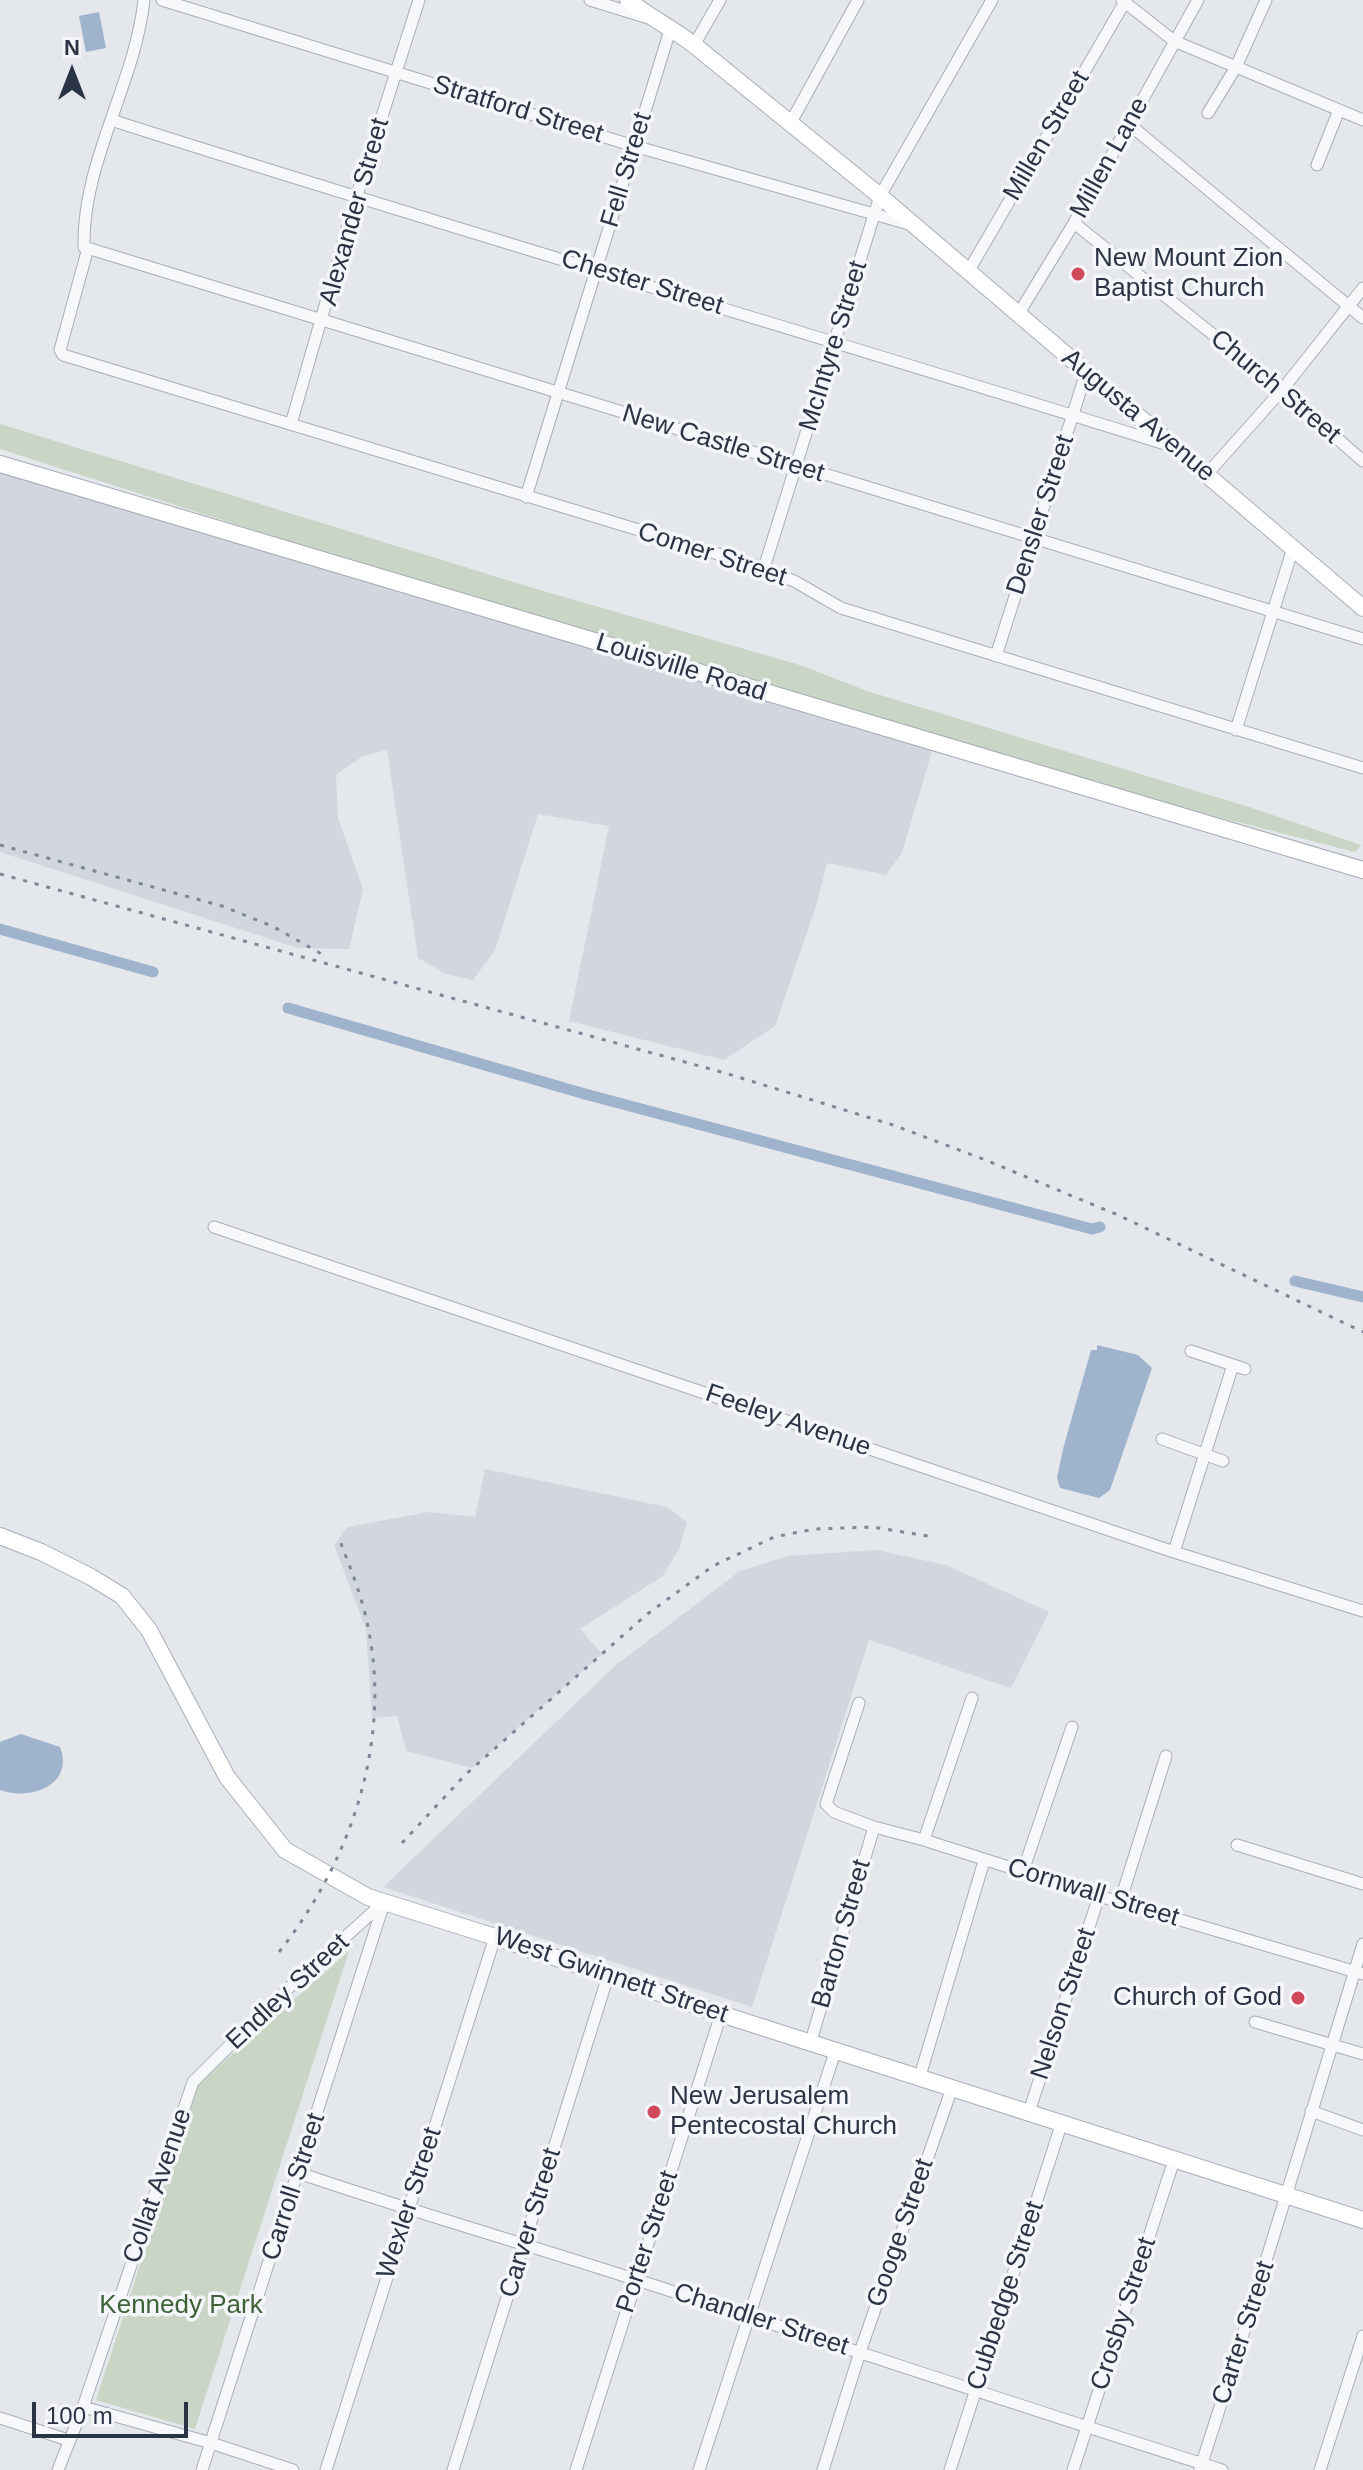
<!DOCTYPE html>
<html>
<head>
<meta charset="utf-8">
<style>
	body { margin:0 }
	#map { position:relative; width:1363px; height:2470px; overflow:hidden; background:#e4e7ec; font-family:Helvetica,sans-serif }
	canvas { display:block }
	.north { position:absolute; left:32px; top:32px; width:80px; height:80px; -webkit-text-stroke:6px #f4f6f9; paint-order:stroke; rotate:0deg; font-size:22px; font-weight:700; line-height:32px; text-align:center; color:#2b3445 }
	.north::after { content:''; display:block; margin:auto; width:28px; height:36px; background:#2b3445; clip-path:polygon(50% 0,100% 100%,50% 72%,0 100%) }
	.scale { position:absolute; left:32px; top:2402px; width:156px; height:36px; box-sizing:border-box; border:4px solid #2b3445; border-top:0; padding-left:10px; font-size:24px; line-height:28px; white-space:nowrap; color:#2b3445; -webkit-text-stroke:6px #f4f6f9; paint-order:stroke }
</style>
</head>
<body>
<div id="map">
<canvas width="1363" height="2470"></canvas>
<div class="north">N</div>
<div class="scale">100 m</div>
</div>
<script>
const ctx = document.querySelector('canvas').getContext('2d');
ctx.lineJoin = 'round';
function fillPath(path, color) { ctx.fillStyle = color; ctx.fill(path, 'evenodd'); }
function strokePath(path, color, width, dash) { ctx.strokeStyle = color; ctx.lineWidth = width; ctx.lineCap = dash ? 'butt' : 'round'; ctx.setLineDash(dash || []); ctx.stroke(path); }
function label(font, color, halo, rows, align = 'center') {
  ctx.font = font + ' Helvetica,sans-serif'; ctx.lineWidth = 7; ctx.setLineDash([]); ctx.textBaseline = 'middle'; ctx.strokeStyle = halo; ctx.fillStyle = color; for (const [text, x, y, turn = 0] of rows) {
    ctx.save(); ctx.translate(x, y); ctx.rotate((+turn || 0) * Math.PI / 180); ctx.textAlign = isNaN(turn) ? turn : align; if (halo) ctx.strokeText(text, 0, 0); ctx.fillText(text, 0, 0); ctx.restore();
  }
}
const built = new Path2D(`
	M0,464L934,744L902,853L886,875L827,863L816,906L775,1026L724,1060L569,1021L609,826L538,814L495,950L473,980L446,974L418,958L387,750L363,756L336,775L338,818L363,889L349,949L298,948L0,852Z
	M485,1469L667,1507L687,1522L679,1549L663,1576L580,1629L602,1654L472,1768L406,1751L397,1716L372,1718L366,1629L334,1545L347,1527L429,1512L475,1517Z
	M876,1550L946,1565L1049,1612L1011,1688L869,1640L752,2007L383,1887L617,1664L740,1571L788,1556Z`);
const green = new Path2D(`
	M0,424L533,588L803,666L867,691L1249,807L1361,845L1355,852L1214,816L863,714L275,537L0,449Z
	M349,1951L195,2429L96,2400L199,2083Z`);
const water = new Path2D(`
	M99,12L106,48L86,52L79,16Z
	M1097,1345L1138,1355L1152,1368L1110,1490L1099,1498L1060,1488L1057,1478L1063,1449L1091,1350H1097Z
	M21,1734L60,1747C75,1785 30,1801 0,1790V1742Z`);
const canal = new Path2D(`
	M0,929L153,972
	M288,1008L585,1094L1092,1229L1100,1227
	M1295,1281L1363,1297`);
const street = new Path2D(`
	M144,0C135,84 82,162 84,247L1363,639
	M162,0L634,146L909,224
	M590,0L645,17
	M1122,0L1174,41L1363,120
	M694,45L720,0
	M1208,113L1236,67L1266,0
	M111,120C462,232 816,335 1168,445
	M790,124L858,0
	M1130,125L1363,318
	M1317,165L1339,110
	M1074,223L1282,390L1363,461
	M88,248L60,350L63,355L764,568L796,582L841,608L1363,768
	M968,272L1126,0
	M1019,313L1074,223L1198,0
	M291,424L356,198L419,0
	M1207,474L1282,390L1363,288
	M526,497L671,27
	M764,568L880,196L992,0
	M996,656L1086,373
	M1236,730L1293,548
	M214,1227L1174,1552L1363,1611
	M1191,1351L1245,1369
	M1162,1439L1223,1461
	M1174,1552L1233,1365
	M859,1703L826,1804L834,1812L874,1827L924,1840L1099,1896L1363,1974
	M924,1840L972,1698
	M1237,1845L1363,1884
	M1023,1871L1072,1727
	M1120,1902L1166,1756
	M1255,2022L1363,2054
	M811,2041L874,1827
	M920,2076L984,1861
	M1311,2111L1363,2130
	M1029,2112L1099,1896
	M299,2173C410,2211 523,2243 634,2279C830,2342 1025,2408 1222,2470
	M83,2407L211,2443L293,2470
	M0,2418L68,2440
	M1200,2469C1257,2295 1309,2120 1363,1944
	M58,2470L83,2407L193,2082L271,2004L384,1902
	M202,2470L384,1903
	M326,2470L495,1937
	M453,2470L608,1976
	M576,2470L721,2014
	M699,2470L836,2049
	M823,2470L860,2352L952,2088
	M950,2470L1062,2122
	M1073,2470L1175,2157
	M1320,2470L1363,2336`);
const secondary = new Path2D(`
	M628,0C649,17 672,28 694,45L880,196L1363,608
	M0,464L1363,870
	M0,1536L41,1552L91,1577L122,1596L149,1630L227,1777L285,1850L368,1897L495,1937L721,2014L1363,2220`);
const rail = new Path2D(`
	M0,845L222,906L272,926L327,957
	M0,874L725,1073L893,1125L988,1161L1118,1215L1363,1332
	M402,1843L465,1775L646,1615L713,1566L774,1537L815,1529L872,1527L934,1537
	M279,1952C352,1860 393,1738 367,1622C361,1594 350,1567 340,1541`);
const markers = [
	[1078,274,8,"#d1495b"],
	[1298,1998,8,"#d1495b"],
	[654,2112,8,"#d1495b"]
];
const streetNames = [
	["Stratford Street",518,110,17],
	["Millen Street",1047,136,-60],
	["Millen Lane",1110,158,-61],
	["Fell Street",627,170,-73],
	["Alexander Street",355,212,-74],
	["Chester Street",642,283,17],
	["McIntyre Street",834,346,-73],
	["Church Street",1275,387,40],
	["Augusta Avenue",1138,416,40],
	["New Castle Street",723,444,17],
	["Densler Street",1041,515,-72],
	["Comer Street",712,555,18],
	["Louisville Road",681,668,17],
	["Feeley Avenue",788,1421,19],
	["Cornwall Street",1093,1893,17],
	["Barton Street",842,1934,-74],
	["West Gwinnett Street",611,1976,19],
	["Endley Street",288,1992,-43],
	["Nelson Street",1064,2004,-72],
	["Collat Avenue",158,2186,-71],
	["Carroll Street",294,2187,-72],
	["Wexler Street",410,2203,-72],
	["Carver Street",531,2223,-73],
	["Googe Street",901,2233,-71],
	["Porter Street",648,2242,-72],
	["Cubbedge Street",1006,2296,-72],
	["Crosby Street",1124,2314,-72],
	["Chandler Street",761,2320,18],
	["Carter Street",1244,2333,-72]
];
const poiNames = [
	["New Mount Zion",1094,259],
	["Baptist Church",1094,289],
	["Church of God",1282,1998,"right"],
	["New Jerusalem",670,2097],
	["Pentecostal Church",670,2127]
];
const parkNames = [
	["Kennedy Park",181,2306]
];
fillPath(built, '#d2d6de');
fillPath(green, '#c9d6c5');
fillPath(water, '#9fb4cc');
strokePath(canal, '#9fb4cc', 11);
strokePath(street, '#a9aeb7', 13);
strokePath(secondary, '#a9aeb7', 18);
strokePath(street, '#f7f8fa', 11);
strokePath(secondary, '#fff', 16);
strokePath(rail, '#7d8696', 3, [4, 8]);
for (const [x, y, r, color] of markers) { const dot = new Path2D(); dot.arc(x, y, r, 0, 2 * Math.PI); ctx.fillStyle = color; ctx.fill(dot); strokePath(dot, '#f4f6f9', 3); }
label('26px', '#2b3445', '#f4f6f9', streetNames);
label('26px', '#2b3445', '#f4f6f9', poiNames, 'left');
label('26px', '#3f6138', '#f4f6f9', parkNames);
</script>
</body>
</html>
